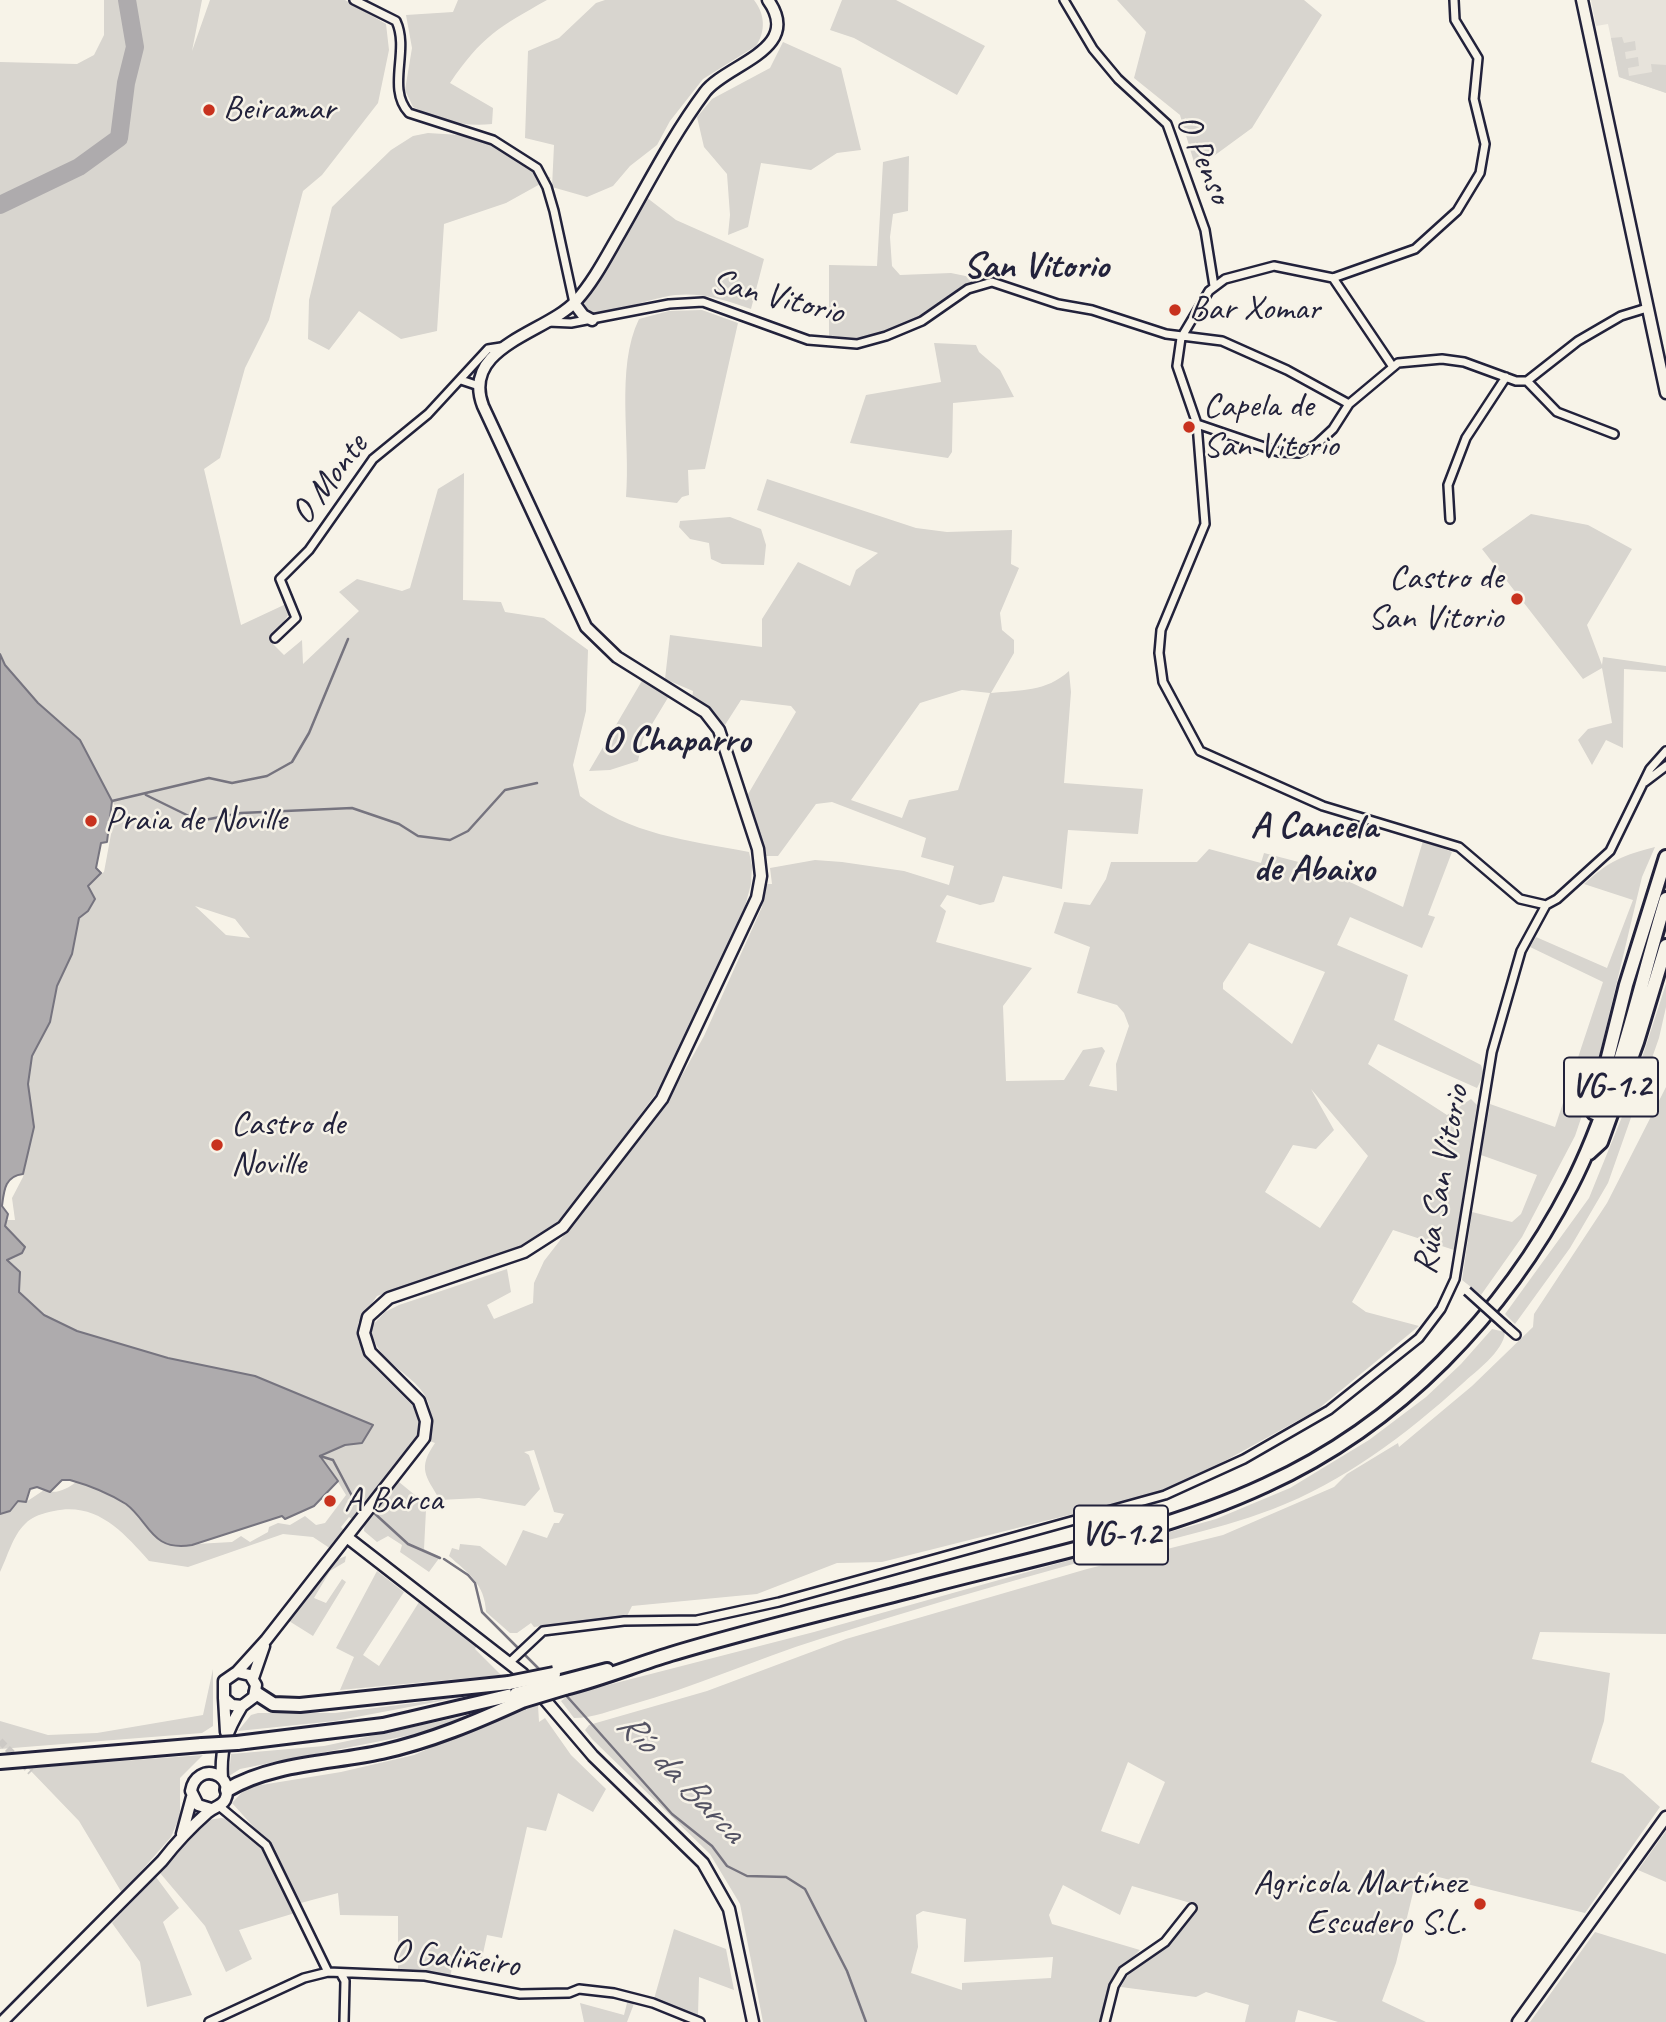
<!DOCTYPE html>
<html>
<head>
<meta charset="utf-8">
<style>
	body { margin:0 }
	canvas { display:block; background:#f7f3e8 }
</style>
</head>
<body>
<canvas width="1666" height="2022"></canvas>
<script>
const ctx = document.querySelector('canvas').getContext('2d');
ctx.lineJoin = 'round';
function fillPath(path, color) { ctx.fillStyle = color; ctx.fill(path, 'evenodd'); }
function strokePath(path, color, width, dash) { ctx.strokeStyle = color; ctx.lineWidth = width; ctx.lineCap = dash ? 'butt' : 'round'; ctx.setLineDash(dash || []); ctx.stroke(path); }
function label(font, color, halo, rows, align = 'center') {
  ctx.font = font + ' Caveat,sans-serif'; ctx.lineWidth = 5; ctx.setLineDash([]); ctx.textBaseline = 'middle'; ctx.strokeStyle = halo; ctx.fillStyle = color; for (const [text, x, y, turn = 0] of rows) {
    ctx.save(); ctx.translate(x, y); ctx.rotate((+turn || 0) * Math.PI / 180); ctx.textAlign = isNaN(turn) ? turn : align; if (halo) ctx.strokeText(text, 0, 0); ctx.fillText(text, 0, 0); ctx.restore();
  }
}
const built = new Path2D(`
	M1591,0H1666V93L1619,77L1608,24L1596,26Z`);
const green = new Path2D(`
	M104,0H202L192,51L210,0H345L386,24L389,50L378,103L322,175L303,191L269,320L245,368L220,458L204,469L241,625L286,604L289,614L270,641L284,655L302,640L303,664L359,611L339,592L357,579L402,591L410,588L438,489L464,473L463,600L501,602L505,612L544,618L588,650L586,711L573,765L580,796C630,835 687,840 749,852L752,866L751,884L743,914L672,1065L657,1092L571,1209L545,1233L519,1247L377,1296L358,1323V1341L376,1369L417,1410L420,1420L416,1441L355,1521L349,1517L341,1527L346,1532L331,1549L313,1537L283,1534L188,1567L149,1561C123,1532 97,1502 54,1511C44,1513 32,1516 25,1524C13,1535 7,1558 0,1572V1514L10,1511L18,1501L26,1502L44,1490C56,1495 67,1489 76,1482L82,1483L44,1315L19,1292L20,1272L6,1259L22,1253L25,1247L5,1226V1220H15L12,1198L23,1177L34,1127L28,1084L32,1056L50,1022L57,986L72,954L79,918L88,911C88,893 86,881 104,872L116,807L104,790L80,740L38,703L5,665L0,654V62L77,64L94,55L104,35ZM195,906L235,919L250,938L226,935ZM338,1482L346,1495L325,1523L316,1525L305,1516L290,1525L278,1523L269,1527L268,1532L250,1542L241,1536L232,1542L196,1544L282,1516L285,1519L314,1506Z
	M458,0H547C499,27 482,36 450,83L493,108L492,124C462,127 440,120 413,107L405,90L412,48L406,15L453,12Z
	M605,0H754C765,14 766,31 756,46L703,79L670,121L657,145L630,166L613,186L587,197L552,187L554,145L525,138L528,51L559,38L596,3Z
	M842,0H896L985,46L957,95L854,38L830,30Z
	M1117,0H1304L1322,15L1252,128L1196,169L1180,115L1134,78L1146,32Z
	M1622,37L1624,43L1635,41L1636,50L1625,52L1626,59L1638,57L1639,66L1628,68L1629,76L1652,72L1651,64L1666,65V93L1619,77L1611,38Z
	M783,42L841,68L861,150L837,153L811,170L761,163L748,227L728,235L730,215L727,174L704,147L697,117L712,99L770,68Z
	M428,133L476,136L551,178L506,203L444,224L437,331L401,339L359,311L329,350L308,339L309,300L332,207L391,150L413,136Z
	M909,156L908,211L893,214L890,237L892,266L900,275L951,273L980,279C959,289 943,303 924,315C894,333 863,339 829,340V265L877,266L883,162Z
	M646,197L676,220L764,259L751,309C722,299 695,290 664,297C641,302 619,311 595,314L585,307L583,299Z
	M702,310L738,323L705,469L688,470L689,495L682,497L677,503L626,497C631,442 615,368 639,319L669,311Z
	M934,343L976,345L979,352L1000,370L1014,397L953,403L952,452L948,458L850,443L866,395L941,382Z
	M767,479L916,528L947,532L1012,530L1011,564L1019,568L1000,613L1002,630L1014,640V653L991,693C1020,690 1046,692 1069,671L1071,692L1064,783L1143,789L1138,834L1068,830L1062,889L1003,876L994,902L980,905L947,895L940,906L946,911L936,942L1032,968L1003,1006L1006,1081L1064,1080L1083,1050L1102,1047L1105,1051L1089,1086L1117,1091L1116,1064L1129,1026L1124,1013L1117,1005L1077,993L1090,947L1054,933L1064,902L1090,905L1106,879L1111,862H1197L1209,849L1261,863L1264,853L1318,867L1403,907L1423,841L1452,852L1428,915L1435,917L1422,948L1350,917L1337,945L1408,975L1394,1020L1481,1065L1484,1074L1477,1088L1378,1044L1368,1064L1447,1115L1471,1099L1477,1105L1454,1250L1393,1230L1352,1302L1366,1312L1419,1326L1317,1410L1176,1488L882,1562L837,1563L757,1594L632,1606L627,1616L534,1627L531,1623L517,1633H510L486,1612C485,1584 468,1573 449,1556L452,1548L459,1550L460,1544L480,1546L506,1566L523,1530L547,1538L554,1523H559L564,1514L554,1512L534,1450L524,1452L529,1455L540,1489L525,1506L479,1498L440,1500C426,1476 417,1469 435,1443L427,1440C449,1375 375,1376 371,1327L385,1312L399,1305L507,1269L511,1292L487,1305L494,1319L533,1303L534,1283L544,1261L667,1102L704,1036L762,907L765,884H772L770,868L815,860L842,862L904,871L949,885L954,866L921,857L926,838L832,802L816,804L778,856H764L747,796L796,712L791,706L741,700L725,725L692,699L693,691L665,679L670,635L762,647V619L798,562L850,586L856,570L878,553L757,510ZM962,690L990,693L958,790L909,800L902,818L851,800L920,703ZM1249,943L1325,972L1292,1044L1223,989V983ZM1311,1089L1368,1156L1320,1228L1265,1192L1293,1145L1316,1149L1334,1130Z
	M1531,514L1588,525L1632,549L1587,625L1602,665L1603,657L1666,666V672L1624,669L1623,748L1606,740L1592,765L1578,740L1588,729L1612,723L1602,668L1583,679L1482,549Z
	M730,517L761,529L766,545L764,565L722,564L711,559L709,543L690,539L679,527L680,521Z
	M643,679L669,696L643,739L638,761L610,770L589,771Z
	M1655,847L1642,877L1592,1086L1575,1136L1522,1237L1481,1295L1462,1280L1472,1212L1512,1222L1521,1214L1537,1175L1481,1155L1490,1104L1555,1127L1603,982L1530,947L1536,937L1607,968L1633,900L1584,884C1609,861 1623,855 1655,847Z
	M1666,984V1007L1659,1038L1608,1183L1570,1248L1515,1324L1505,1314L1589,1198L1626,1107Z
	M1666,1087V1634L1540,1632L1532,1659L1610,1673L1604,1721L1591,1762L1623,1774L1660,1807L1585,1913L1418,1872L1396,1963L1382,2001L1426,2022H1338L1298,2010L1295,2022H1245L1249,2005L1206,1992L1196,1997L1121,1987C1139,1950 1181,1954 1194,1904L1132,1886L1120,1915L1063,1885L1049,1915L1052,1924L1140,1950L1111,1980L1101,2022H763L740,1904L710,1854L592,1739L585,1730L589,1725L707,1691L846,1639L1087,1569L1223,1535L1334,1487L1347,1474L1398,1443L1399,1447L1472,1386L1533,1327L1534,1314L1607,1203ZM1128,1762L1165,1782L1139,1844L1101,1831ZM923,1911L966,1919L964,1962L1053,1957L1051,1978L962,1983V1990L911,1973L918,1947L916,1915Z
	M1492,1329L1505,1332C1504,1351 1475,1372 1462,1384C1407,1434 1342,1483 1273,1509C1212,1532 1147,1544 1084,1561C996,1585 908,1611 820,1639C756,1659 695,1687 630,1705C612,1710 593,1718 574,1718L561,1701L569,1695L814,1632L1216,1519L1290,1488L1369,1440L1426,1397L1461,1364Z
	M399,1482L427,1505H423L426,1510L424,1549L440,1557L429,1572L400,1552L402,1545L388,1536L377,1542L364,1531L365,1521Z
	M346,1556L345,1562L330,1571L314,1598L326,1603L342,1579L346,1582L313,1636L289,1621L336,1560Z
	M377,1571L404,1592L363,1655L379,1666L419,1602L477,1645L475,1649L501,1675L340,1690L354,1657L336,1648Z
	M213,1669V1726L202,1733L0,1749V1721L48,1735L97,1733L203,1715Z
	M462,1697L335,1721L238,1731L251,1715L258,1713H335Z
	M538,1705L539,1722L545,1718L571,1755L606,1789L593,1812L558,1793L546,1831L527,1827L502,1938L487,1935L482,1958L456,1951L450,1977L398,1971V1916L340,1915L338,1893L297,1904L269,1844L232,1803L246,1788L255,1786L341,1772L414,1755L526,1706Z
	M474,1714L421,1733L240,1769L229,1776L231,1754L324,1746Z
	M203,1755L180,1778V1816L171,1837L122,1893L79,1821L28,1768Z
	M221,1818C259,1821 279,1883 295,1913L239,1930L252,1959L226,1972L205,1926L160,1873L208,1820Z
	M1666,1831V1882L1638,1870Z
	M156,1877L179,1908L163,1922L192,1995L147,2007L140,1962L112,1923Z
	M674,1929L726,1949L734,1990L699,1977L698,2016L654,1999Z
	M1595,1932L1666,1954V2022H1530Z
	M628,1999L635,2001L627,2022H584L580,2003L624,2015Z`);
const water = new Path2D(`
	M0,654L5,665L38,703L80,740L112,801L107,842L101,843L96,868L101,873L88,886L95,899L88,911L79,918L72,954L57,986L50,1022L32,1056L28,1084L34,1127L23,1174C5,1176 4,1190 2,1206L8,1214L5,1226L25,1247L22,1253L7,1260L20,1272L19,1292L44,1315L77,1331L168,1358L255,1376L373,1425L362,1443L345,1445L320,1456L338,1481L314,1506L285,1519L282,1516L192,1545C151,1552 150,1522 126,1504C110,1494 88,1485 70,1480H62L50,1492L37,1487L30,1489L26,1502L18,1501L10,1511L0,1514Z`);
const stream = new Path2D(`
	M146,795L199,821L241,813L352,808L399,824L418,836L450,840L468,831L505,790L537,783
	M112,801L209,778L232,783L267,776L292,762L309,733L348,639
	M320,1456L333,1460L352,1496L366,1507
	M373,1512L408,1544L440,1558
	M444,1559L468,1575L475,1583L482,1612L541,1671
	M564,1693L672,1814L712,1846L727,1866L747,1876L786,1877L805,1889L847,1971L866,2022`);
const river = new Path2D(`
	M0,205L79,167L119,138L126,83L135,47L127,0`);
const minorTunnel = new Path2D(`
	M0,1741L31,1772`);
const minor = new Path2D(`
	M354,0L396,21C410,51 386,88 409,113L493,140L537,168L547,187L554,211L574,303
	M1064,0L1093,49L1118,79L1167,124L1205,230L1214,286
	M1454,0L1455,20L1478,58L1474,99L1485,144L1480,173L1457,211L1415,249L1333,278L1274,266L1225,279L1209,291L1181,338L1177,366L1197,424L1205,524L1161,630L1159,653L1163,682L1200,751L1323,806L1459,847L1520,899L1546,905
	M1333,278L1393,367
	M548,322L571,323L669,304L703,302L808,340L857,344L886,336L922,321L968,289L992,282L1058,304L1092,310L1166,334L1222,341L1287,370L1349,404
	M461,380L479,386
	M1527,381L1557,412L1614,434
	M1197,424L1279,452L1299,453L1317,444L1333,429L1349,404L1398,363L1442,359L1464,362L1516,381H1527L1578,341L1621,316L1647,308
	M1450,519L1448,485L1466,438L1506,377
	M275,638L296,618L280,579L309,550L373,459L428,414L488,349L501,347
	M1645,782L1666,766
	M1508,1328L1516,1335
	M510,1662L543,1631L624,1621L697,1620L779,1602L1165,1495L1244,1459L1329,1410L1419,1338L1441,1309L1455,1279L1492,1052L1521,951L1546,905L1557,899L1610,851L1650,769L1666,751
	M219,1806L266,1845L328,1972
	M341,1974L345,1981L344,2022
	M209,2022L304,1978L328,1972L425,1976L520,1994L569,1993L579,1989L614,1993L653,2003L700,2022
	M1105,2022L1114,1986L1123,1971L1165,1942L1192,1908`);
const tertiary = new Path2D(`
	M1582,0L1666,393
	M574,303L583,315L592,320
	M348,1538L523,1674L593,1756L703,1863L729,1909L753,2022
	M237,1672L250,1675L256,1685L254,1697L242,1706L232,1705L224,1698V1681L237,1672L266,1640L424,1438L426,1421L419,1401L370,1352L364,1333L368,1317L389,1298L524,1252L563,1227L662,1099L757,898L761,876L758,849L719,730L705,712L617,657L586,627L483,406C460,346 547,333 576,301C594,281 606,257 620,233C647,186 672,136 705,92C726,64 804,50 768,0
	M253,1678L264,1646
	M224,1698L226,1732
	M222,1778C220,1748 227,1731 242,1706
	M182,1834L192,1797
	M2,2022L162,1861C176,1843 190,1828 207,1813C213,1807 221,1807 225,1800C229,1792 227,1781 219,1776C205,1768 193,1778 191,1791L198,1805L211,1809
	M1518,2022L1666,1817`);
const primary = new Path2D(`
	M561,1682L607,1670
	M237,1743L383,1725L516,1694
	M0,1762L202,1745`);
const trunk = new Path2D(`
	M1594,1113L1626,985L1666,857
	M1589,1153L1601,1142L1637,1042L1666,946
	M565,1688C601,1679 635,1665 671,1654C750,1630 832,1611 913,1590C1028,1559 1159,1535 1266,1485C1398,1425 1505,1314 1571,1186C1617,1096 1637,994 1666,899
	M256,1693L273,1704L300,1705L509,1683
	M227,1790C272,1763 332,1763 382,1752C431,1741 476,1722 522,1701`);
const minorBridge = new Path2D(`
	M1467,1291L1508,1328`);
const primaryBridge = new Path2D(`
	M516,1694L561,1682
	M202,1745L237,1743`);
const trunkBridge = new Path2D(`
	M509,1683L554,1674
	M522,1701L565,1688`);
const markers = [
	[209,110,7,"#c8321e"],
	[1175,310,7,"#c8321e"],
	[1189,427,7,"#c8321e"],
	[1517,599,7,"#c8321e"],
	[91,821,7,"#c8321e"],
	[217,1145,7,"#c8321e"],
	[330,1501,7,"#c8321e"],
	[1480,1904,7,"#c8321e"]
];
const shields = [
	[1611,1087,94],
	[1121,1535,94]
];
const shieldNames = [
	["VG-1.2",1611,1087],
	["VG-1.2",1121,1535]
];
const poiNames = [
	["Beiramar",223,110],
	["Bar Xomar",1189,310],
	["Capela de",1203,407],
	["San Vitorio",1203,447],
	["Castro de",1503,579,"right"],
	["San Vitorio",1503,619,"right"],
	["Praia de Noville",105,821],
	["Castro de",231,1125],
	["Noville",231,1165],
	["A Barca",344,1501],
	["Agricola Martínez",1466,1884,"right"],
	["Escudero S.L.",1466,1924,"right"]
];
const streetNames = [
	["O Penso",1203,159,67],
	["San Vitorio",777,298,14],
	["O Monte",330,480,-53],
	["Rúa San Vitorio",1442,1180,-80],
	["O Galiñeiro",455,1959,7]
];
const neighbourhoodNames = [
	["San Vitorio",1036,267],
	["O Chaparro",676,741],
	["A Cancela",1314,827],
	["de Abaixo",1314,870]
];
const waterNames = [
	["Río da Barca",680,1778,46]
];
fillPath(built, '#e7e3db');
fillPath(green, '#d8d5cf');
fillPath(water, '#aeabad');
strokePath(water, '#76747f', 2);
strokePath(stream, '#76747f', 2.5);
strokePath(river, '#aeabad', 18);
strokePath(minorTunnel, '#ccc9c5', 7, [7, 3.5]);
strokePath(minor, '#22223b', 12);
strokePath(tertiary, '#22223b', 15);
strokePath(primary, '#22223b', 18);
strokePath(trunk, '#22223b', 18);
strokePath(minor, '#f7f3e8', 7);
strokePath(tertiary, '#f7f3e8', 10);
strokePath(primary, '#f7f3e8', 12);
strokePath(trunk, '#f7f3e8', 12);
strokePath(minorBridge, '#22223b', 12, []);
strokePath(primaryBridge, '#22223b', 18, []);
strokePath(trunkBridge, '#22223b', 18, []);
strokePath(minorBridge, '#f7f3e8', 7);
strokePath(primaryBridge, '#f7f3e8', 12);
strokePath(trunkBridge, '#f7f3e8', 12);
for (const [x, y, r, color] of markers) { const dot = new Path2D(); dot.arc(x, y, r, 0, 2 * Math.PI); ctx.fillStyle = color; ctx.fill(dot); strokePath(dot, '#f7f3e8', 2.5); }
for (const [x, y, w] of shields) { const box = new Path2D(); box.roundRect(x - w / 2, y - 29.5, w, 59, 5); ctx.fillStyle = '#f7f3e8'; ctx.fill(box); strokePath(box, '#22223b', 2); }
label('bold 33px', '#22223b', null, shieldNames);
label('35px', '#22223b', '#f7f3e8', poiNames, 'left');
label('35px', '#22223b', '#f7f3e8', streetNames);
label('bold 37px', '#22223b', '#f7f3e8', neighbourhoodNames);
label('italic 37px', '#535263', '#f7f3e8', waterNames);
</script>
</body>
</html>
